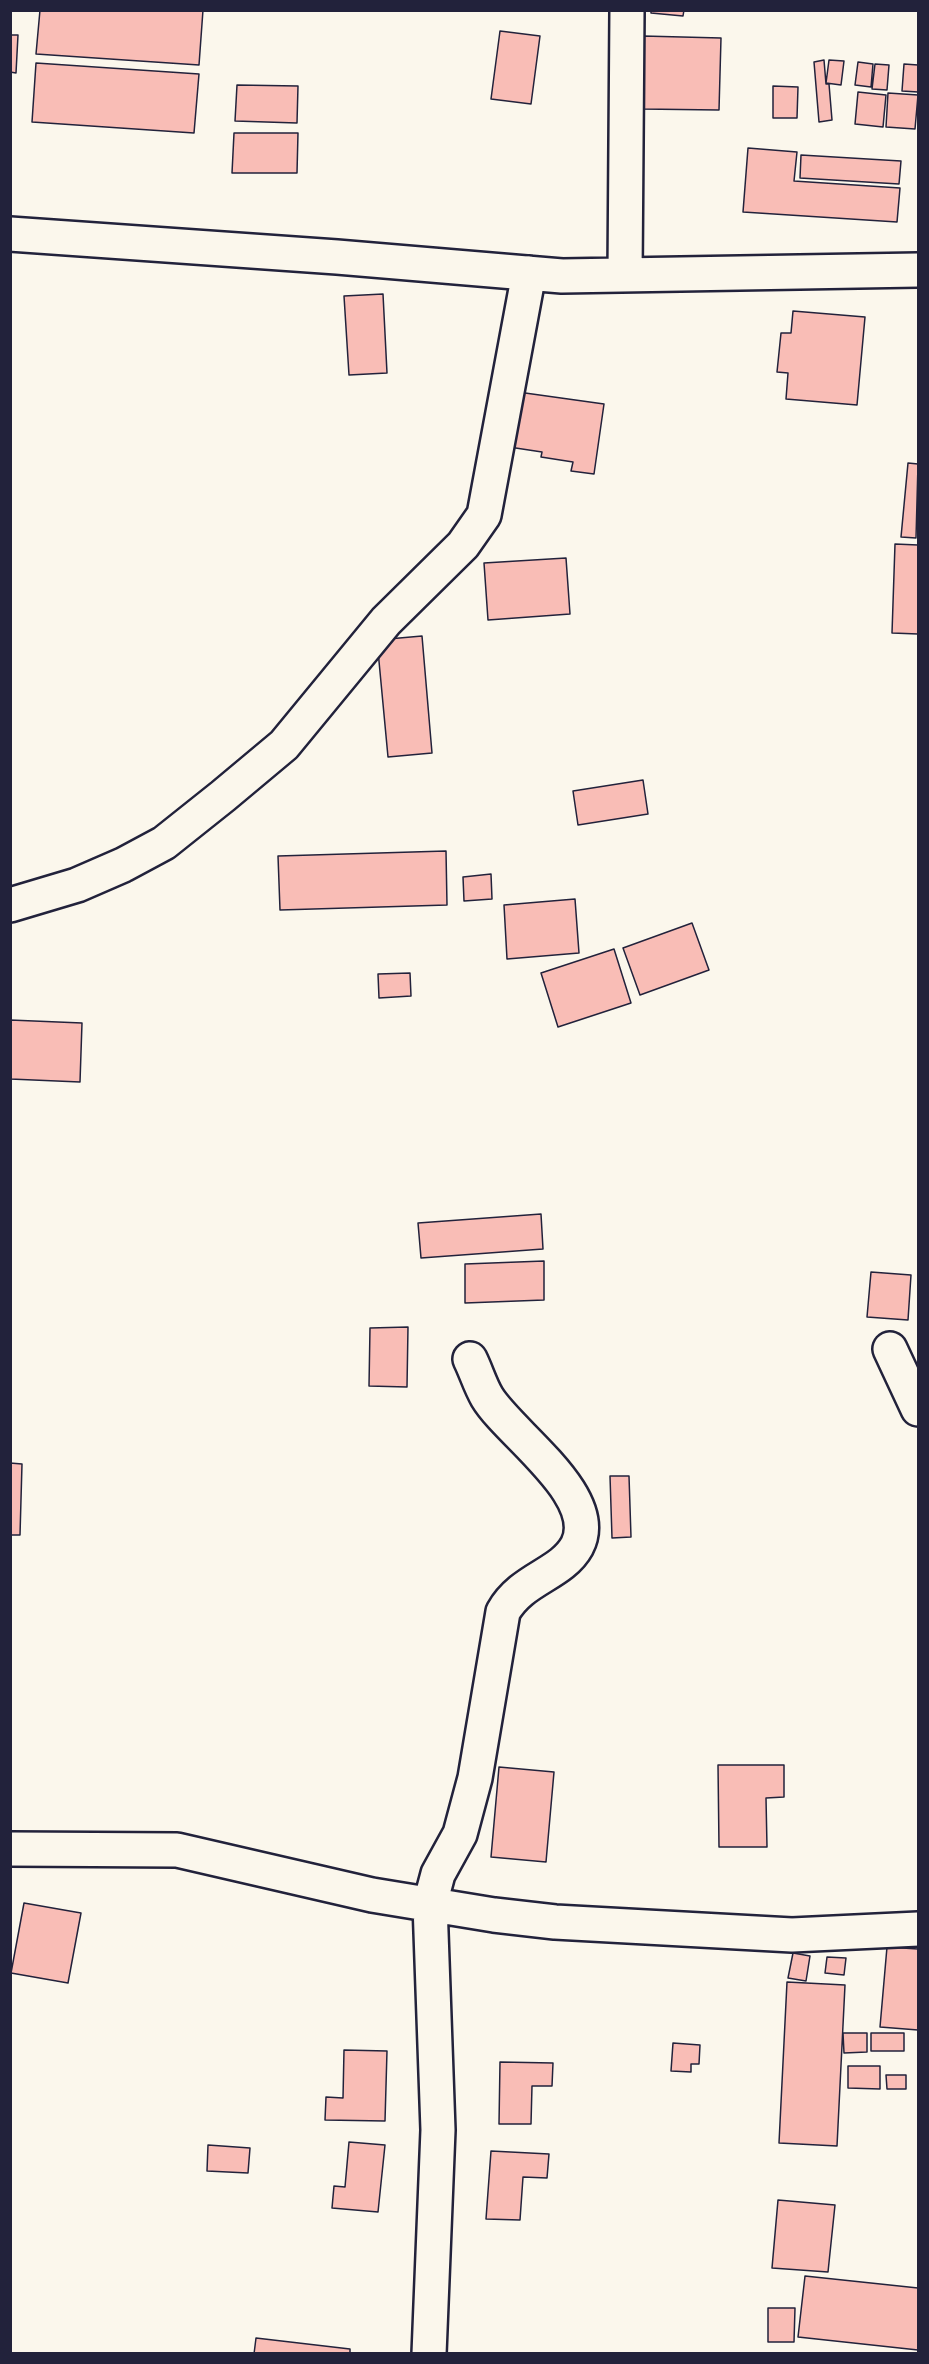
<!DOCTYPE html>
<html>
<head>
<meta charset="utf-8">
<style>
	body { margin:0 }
	#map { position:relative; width:929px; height:2364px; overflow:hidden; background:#fbf7ec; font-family:Caveat,sans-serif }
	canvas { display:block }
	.frame { position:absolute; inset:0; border:12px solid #22223b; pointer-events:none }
</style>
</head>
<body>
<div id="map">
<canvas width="929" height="2364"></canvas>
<div class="frame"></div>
</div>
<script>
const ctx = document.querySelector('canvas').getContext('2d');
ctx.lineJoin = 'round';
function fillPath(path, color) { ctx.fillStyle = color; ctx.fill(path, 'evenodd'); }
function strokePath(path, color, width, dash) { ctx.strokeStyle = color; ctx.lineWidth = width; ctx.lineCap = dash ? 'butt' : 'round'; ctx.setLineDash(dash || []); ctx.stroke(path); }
const building = new Path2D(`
	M40,10H203L199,65L36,54Z
	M651,10H684L683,16L651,13Z
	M500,31L540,36L531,104L491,99Z
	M10,35H18L16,73L10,72Z
	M643,36L721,38L719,110L641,109Z
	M824,60L826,84H829L832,120L819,122L814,62Z
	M829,60L844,61L841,85L826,83Z
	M858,62L873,64L871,87L855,85Z
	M36,63L199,74L194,133L32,122Z
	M875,64L889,65L887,90L872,89Z
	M904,64L918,65V92L902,91Z
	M237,85L298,86L297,123L235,121Z
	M773,86L798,87L797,118H773Z
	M858,92L886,95L883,127L855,124Z
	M888,93L918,95L915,129L886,127Z
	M234,133H298L297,173H232Z
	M748,148L797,152L794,181L900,188L897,222L743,212Z
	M801,155L901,161L899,184L800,178Z
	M383,294L387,373L349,375L344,296Z
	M793,311L865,317L857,405L786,399L788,373L777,372L781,333H791Z
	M518,392L604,404L594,474L571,471L573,462L541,457L542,452L509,447Z
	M908,463L918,464L916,538L901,537Z
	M895,544L918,545V634L892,633Z
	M566,558L570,614L488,620L484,563Z
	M422,636L432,753L388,757L377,640Z
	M643,780L648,814L578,825L573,791Z
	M446,851L447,905L280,910L278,856Z
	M491,874L492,899L464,901L463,877Z
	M575,899L579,953L507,959L504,905Z
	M692,923L709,970L640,995L623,948Z
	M614,949L631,1003L558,1027L541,973Z
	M410,973L411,996L379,998L378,974Z
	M10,1020L82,1023L80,1082L10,1079Z
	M541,1214L543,1249L421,1258L418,1223Z
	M544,1261V1300L465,1303V1264Z
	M871,1272L911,1275L908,1320L867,1317Z
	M408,1327L407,1387L369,1386L370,1328Z
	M10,1463L22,1464L20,1535H10Z
	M610,1476H629L631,1537L612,1538Z
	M718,1765H784V1797L766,1798L767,1847H719Z
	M499,1767L554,1772L546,1862L491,1857Z
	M24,1903L81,1913L68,1983L11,1973Z
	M887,1947L918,1949V2030L880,2027Z
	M793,1953L810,1956L806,1981L788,1978Z
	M827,1957L846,1958L844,1975L825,1973Z
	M787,1982L845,1985L837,2146L779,2143Z
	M843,2033H867V2052L844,2053Z
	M871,2033H904V2051H871Z
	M673,2043L700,2045L699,2064H691V2072L671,2071Z
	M344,2050L387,2051L385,2121L325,2120L326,2097L343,2098Z
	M500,2062L553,2063L552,2086H532L531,2124H499Z
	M848,2066H880V2089L848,2088Z
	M886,2075H906V2089H887Z
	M349,2142L385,2145L378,2212L332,2208L334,2186L345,2187Z
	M208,2145L250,2148L248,2173L207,2171Z
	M491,2151L549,2154L547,2178L523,2177L520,2220L486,2219Z
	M778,2200L835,2205L828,2272L772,2268Z
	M805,2276L918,2288V2350L798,2337Z
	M768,2308H795L794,2342H768Z
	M256,2338L350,2349V2354H254Z`);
const minor = new Path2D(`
	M10,234L337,257L562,276L918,270
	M625,275L627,10
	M10,905L77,885L123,865L164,843L223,796L284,745L386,621L463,545L484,515L529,273
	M890,1349L918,1409
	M10,1849L177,1850L372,1895L494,1915L555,1922L792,1935L918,1929
	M429,2354L438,2130L430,1904L438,1874L460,1834L475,1778L503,1612C522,1578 561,1575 577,1546C603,1496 509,1434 487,1397C480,1385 476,1371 470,1359`);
fillPath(building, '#f9bdb6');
strokePath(building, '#22223b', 1.5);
strokePath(minor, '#22223b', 38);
strokePath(minor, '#fbf7ec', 33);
</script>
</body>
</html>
